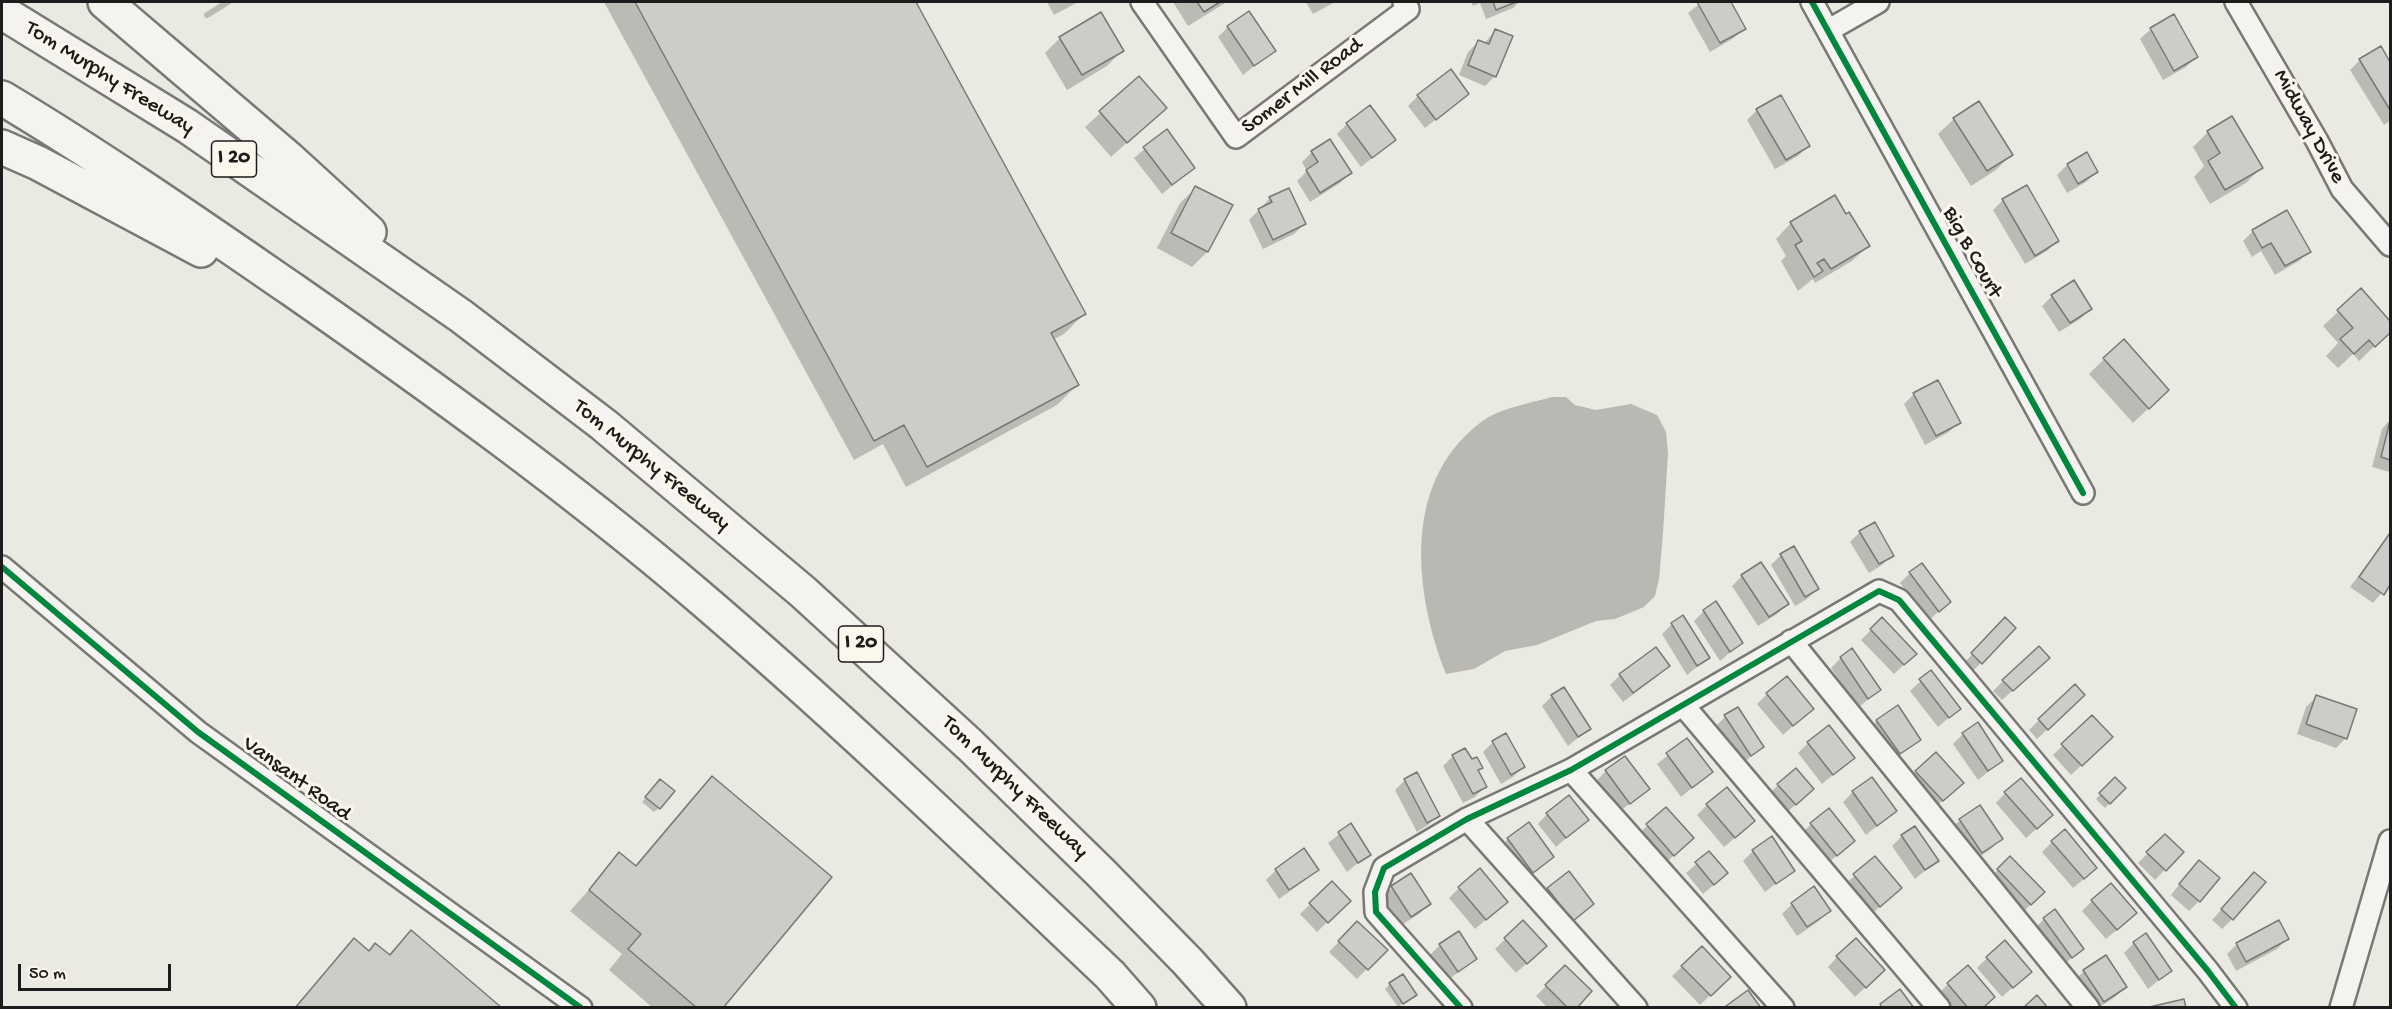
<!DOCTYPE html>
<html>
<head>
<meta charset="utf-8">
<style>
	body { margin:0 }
	#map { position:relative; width:2392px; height:1009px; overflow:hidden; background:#eae9e2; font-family:"Gochi Hand",sans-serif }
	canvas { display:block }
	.frame { position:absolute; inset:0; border:3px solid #1c1c1c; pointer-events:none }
	.scale { position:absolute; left:18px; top:964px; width:153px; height:27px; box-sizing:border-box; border:3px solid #1c1c1c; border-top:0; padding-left:8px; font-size:18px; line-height:21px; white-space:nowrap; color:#1c1c1c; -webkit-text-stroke:4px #fbf7ec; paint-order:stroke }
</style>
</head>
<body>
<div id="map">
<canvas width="2392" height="1009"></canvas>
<div class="frame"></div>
<div class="scale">50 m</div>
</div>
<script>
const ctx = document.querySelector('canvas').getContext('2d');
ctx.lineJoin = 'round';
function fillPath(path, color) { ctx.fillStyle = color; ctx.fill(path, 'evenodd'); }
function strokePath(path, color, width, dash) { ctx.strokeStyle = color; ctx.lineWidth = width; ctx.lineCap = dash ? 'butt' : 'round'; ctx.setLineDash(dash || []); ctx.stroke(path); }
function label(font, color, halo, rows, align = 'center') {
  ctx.font = font + ' "Gochi Hand",sans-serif'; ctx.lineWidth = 6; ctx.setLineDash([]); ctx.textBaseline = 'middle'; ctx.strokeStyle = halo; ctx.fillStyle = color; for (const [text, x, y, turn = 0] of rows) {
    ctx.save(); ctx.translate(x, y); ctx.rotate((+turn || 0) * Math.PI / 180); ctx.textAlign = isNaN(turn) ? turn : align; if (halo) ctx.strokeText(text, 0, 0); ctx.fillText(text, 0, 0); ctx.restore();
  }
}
const water = new Path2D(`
	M1552,397H1566L1575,405L1596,410L1631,404L1657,415L1666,432L1668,453L1663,533L1659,579L1655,596L1644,607L1615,619L1596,621L1537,645L1505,651L1474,669L1446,674C1413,590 1401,476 1487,418C1503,408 1534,402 1552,397Z`);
const shadow = new Path2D(`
	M604,2H914L1084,314L1064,334L1053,340L1077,385L1057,405L906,487L883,444L854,460Z
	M1047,2H1078L1054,15Z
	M1173,2H1227L1188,26Z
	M1306,2H1335L1313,14Z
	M1471,2H1519L1513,8L1486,19L1480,3L1473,6Z
	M1702,2H1730L1744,28L1734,38L1710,52L1688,13Z
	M1249,13L1274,50L1243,75L1218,37L1228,27Z
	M2173,16L2196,57L2186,67L2163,80L2140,39L2151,29Z
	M1495,30V76L1485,86L1459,75L1468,52L1478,42L1484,44Z
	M1060,38L1122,51L1107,66L1067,90L1045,53Z
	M2380,48L2390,65V121L2384,125L2350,70L2360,60Z
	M1139,78L1165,108L1111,157L1085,127Z
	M1467,94L1425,128L1408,106L1418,96Z
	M1979,104L2011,155L1996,170L1971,186L1938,134L1954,119Z
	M1757,110L1808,146L1798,156L1775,169L1747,120Z
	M1347,124L1394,140L1361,167L1337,134Z
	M1166,131L1193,168L1162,194L1134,158Z
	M2208,132L2261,168L2246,183L2210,204L2194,177L2204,166L2193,147Z
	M1312,152L1350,173L1340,183L1310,202L1297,181L1307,171L1302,162Z
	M2086,154L2096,172L2086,182L2067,193L2057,175L2067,165Z
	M1196,188L1207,252L1192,267L1157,248L1180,203Z
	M1270,198L1304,224L1294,234L1263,249L1249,220Z
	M2003,200L2057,241L2047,251L2025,264L1993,210Z
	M1791,223L1868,246L1852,261L1815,283L1813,279L1798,291L1781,261L1786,256L1776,239Z
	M2253,231L2309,251L2299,261L2275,275L2261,251L2252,257L2243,241Z
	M2361,290L2390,323V331L2359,361L2353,354L2338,368L2326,356L2338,343L2323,326Z
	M2052,296L2090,309L2080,319L2059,332L2042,306Z
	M2104,359L2152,405L2133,423L2089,374Z
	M1937,382L1959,422L1949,432L1925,445L1904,404L1914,394Z
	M2390,420V472L2372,467L2382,429Z
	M1860,532L1892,555L1882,565L1869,573L1850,542Z
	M2390,534V583L2373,603L2350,587Z
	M1781,555L1817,589L1807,599L1795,606L1771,565Z
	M1760,564L1787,604L1777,614L1758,626L1732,586L1742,576Z
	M1910,573L1949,602L1928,621L1900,583Z
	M1704,611L1741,643L1720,661L1694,621Z
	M1882,619L1915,654L1894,674L1861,640Z
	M2005,620L2014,628L1971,673L1963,664Z
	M1672,624L1708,658L1687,675L1662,634Z
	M1841,658L1879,690L1858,708L1831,668Z
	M1668,666L1658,676L1623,702L1610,685L1620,675Z
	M2038,668L2002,700L1993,691L2003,681Z
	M1930,672L1959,709L1938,727L1910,691Z
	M1767,694L1812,709L1783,735L1757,704Z
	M1552,696L1589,729L1568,746L1542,706Z
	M2316,697L2346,738L2336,748L2297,734L2306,707Z
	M2073,705L2037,739L2029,730L2039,720Z
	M1725,717L1762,747L1741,765L1715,727Z
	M2092,717L2111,737L2071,775L2053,755Z
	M1877,721L1919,740L1889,763L1867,731Z
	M1963,734L2001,761L1978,780L1953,744Z
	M1687,740L1711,772L1681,797L1657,764Z
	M1493,742L1523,767L1513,777L1501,784L1483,752Z
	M1808,743L1853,758L1822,784L1798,753Z
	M1465,750L1471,761L1481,768L1477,772L1485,787L1475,797L1463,803L1443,766L1453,756Z
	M1606,771L1648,789L1619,812L1596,781Z
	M1916,772L1952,793L1932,810L1906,782Z
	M1416,774L1438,815L1428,825L1417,832L1395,790L1405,780Z
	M712,778L721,1008H653L609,970L622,954L570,911L620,855L634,867L692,798Z
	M2115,779L2124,788L2105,808L2096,799Z
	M656,785L659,808L654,812L642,802Z
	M1778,785L1802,799L1785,814L1768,795Z
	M1853,792L1895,811L1866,835L1843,802Z
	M2005,793L2041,825L2026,838L1996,803Z
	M1707,805L1743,831L1724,847L1697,815Z
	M1666,809L1682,848L1663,865L1637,835Z
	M1547,814L1587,820L1556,847L1538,824Z
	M1960,820L2001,839L1991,849L1972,862L1950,830Z
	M1811,824L1853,841L1826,865L1801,834Z
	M1351,825L1369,854L1347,872L1328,843Z
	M1902,836L1937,861L1915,879L1892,846Z
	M2165,836L2182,852L2155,880L2138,863Z
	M1508,839L1552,856L1522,881L1498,849Z
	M2052,842L2085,878L2073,888L2042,852Z
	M1304,850L1317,869L1307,879L1279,899L1266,880L1276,870Z
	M1753,851L1793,870L1765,892L1743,861Z
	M1709,853L1716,883L1703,894L1686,873Z
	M1875,858L1890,898L1869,916L1844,885Z
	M2010,858L2043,892L2021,914L1988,880Z
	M2189,872L2199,901L2189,911L2171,895Z
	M2254,874L2232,919L2222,929L2212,920Z
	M1332,883L1349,901L1317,932L1300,914Z
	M1392,888L1429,904L1419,914L1400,926L1382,898Z
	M1459,888L1496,911L1475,929L1449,898Z
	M1548,889L1592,904L1562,929L1539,899Z
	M2092,901L2125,923L2106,939L2082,911Z
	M1792,904L1829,911L1819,921L1797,936L1782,914Z
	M2044,919L2082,949L2061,967L2034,929Z
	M1523,922L1535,956L1516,973L1495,949Z
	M1357,923L1385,950L1357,979L1329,952Z
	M411,932L500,1008H294L354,940L368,953L388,955Z
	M2287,939L2277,949L2236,971L2227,954L2237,944Z
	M2134,943L2170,971L2148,989L2124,953Z
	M1440,945L1475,959L1447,981L1430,955Z
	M1702,948L1729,977L1700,1005L1672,976Z
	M1837,957L1873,980L1855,997L1828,967Z
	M1987,958L2030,972L2002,997L1977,968Z
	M1565,967L1575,1008H1548L1536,996Z
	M2084,971L2125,987L2115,997L2098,1008L2074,981Z
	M1390,984L1415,995L1398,1007L1385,989Z
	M1948,984L1983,1008H1950L1938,994Z`);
const stream = new Path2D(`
	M207,15L228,2`);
const building = new Path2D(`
	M635,2H916L1086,314L1051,333L1079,385L927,467L904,425L874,441Z
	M1197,2H1220L1204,12Z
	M1493,2H1516L1496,10Z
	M1697,2H1731L1746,29L1720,43Z
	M1249,11L1276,51L1254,66L1227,26Z
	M1101,12L1124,51L1082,75L1059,37Z
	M2174,14L2198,57L2174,71L2150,28Z
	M1495,29L1513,36L1496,77L1468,65L1478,40L1489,44Z
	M2381,46L2390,62V110L2359,59Z
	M1451,69L1469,94L1436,120L1417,95Z
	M1139,76L1167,108L1127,143L1099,111Z
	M1781,95L1810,146L1786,160L1756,109Z
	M1979,101L2013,155L1987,171L1953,118Z
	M1370,105L1396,140L1372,158L1346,123Z
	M2232,116L2263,168L2225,190L2208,161L2220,153L2207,131Z
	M1167,129L1195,168L1172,185L1143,147Z
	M1330,139L1352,173L1320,193L1306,170L1318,162L1311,151Z
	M2087,152L2098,172L2078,184L2067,164Z
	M2027,185L2059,241L2035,256L2002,199Z
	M1195,186L1233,205L1208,252L1171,233Z
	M1289,188L1306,224L1273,240L1258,209L1272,202L1269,197Z
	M1835,195L1846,214L1849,212L1870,246L1831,269L1824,259L1817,263L1823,271L1814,277L1795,245L1802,241L1790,222Z
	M2287,210L2311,252L2285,266L2271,243L2262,248L2252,230Z
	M2074,280L2092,309L2070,323L2051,295Z
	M2361,288L2390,321V333L2375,347L2369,340L2354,354L2340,339L2353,328L2337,310Z
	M2124,339L2169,390L2149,409L2103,358Z
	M1938,380L1961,423L1936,436L1913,393Z
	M2390,421V460L2381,457Z
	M1875,522L1894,556L1879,564L1859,531Z
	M2390,533V585L2384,595L2359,577Z
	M1794,546L1819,589L1805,597L1780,554Z
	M1761,562L1789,604L1769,617L1741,575Z
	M1922,563L1951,602L1939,612L1909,572Z
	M1716,601L1743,643L1730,652L1703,610Z
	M1683,615L1710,658L1697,666L1671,623Z
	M1882,617L1917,654L1904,665L1870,629Z
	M2005,617L2016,628L1982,664L1971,653Z
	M2039,646L2050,658L2013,691L2002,680Z
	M1656,647L1670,666L1633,693L1619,674Z
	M1852,648L1881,690L1868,699L1840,657Z
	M1931,670L1961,709L1949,718L1919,679Z
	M1787,676L1814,709L1793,726L1766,693Z
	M2075,684L2085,695L2048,730L2038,719Z
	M1564,687L1591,729L1578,737L1551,695Z
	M2316,695L2357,709L2347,739L2306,724Z
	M1898,705L1921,740L1900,754L1876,720Z
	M1738,707L1764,747L1751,756L1724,715Z
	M2092,715L2113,737L2082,766L2061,744Z
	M1978,722L2003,761L1988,771L1962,733Z
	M1829,725L1855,758L1833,775L1807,742Z
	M1506,733L1525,767L1511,775L1492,741Z
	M1687,738L1713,772L1692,788L1666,753Z
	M1465,748L1472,759L1477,757L1483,768L1478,770L1487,787L1473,794L1452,755Z
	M1936,752L1964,783L1943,801L1915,771Z
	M1625,756L1650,789L1630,804L1605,770Z
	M1796,768L1814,789L1796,805L1777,784Z
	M1417,772L1440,816L1427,823L1404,779Z
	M712,776L832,877L723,1008H697L628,949L641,934L589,890L619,852L636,866Z
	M1872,777L1897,811L1877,826L1852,791Z
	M2115,777L2126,788L2110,804L2099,793Z
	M2021,778L2053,815L2037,829L2004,792Z
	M660,779L675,791L660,809L645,797Z
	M1727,787L1755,821L1735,838L1706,804Z
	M1569,795L1589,820L1566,838L1546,813Z
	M1980,805L2003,839L1982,853L1959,819Z
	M1666,807L1694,838L1674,856L1646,824Z
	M1829,808L1855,841L1837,856L1810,823Z
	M1529,822L1554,857L1533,873L1507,838Z
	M1351,823L1371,855L1358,863L1338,832Z
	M1915,826L1939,861L1925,870L1901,835Z
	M2065,829L2097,868L2084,879L2051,841Z
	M2165,834L2184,852L2166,871L2146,852Z
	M1772,836L1795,871L1776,884L1752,850Z
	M1304,848L1319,870L1289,890L1275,869Z
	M1709,851L1728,873L1714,885L1695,862Z
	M1875,856L1902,888L1880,907L1853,874Z
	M2010,856L2045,892L2031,905L1997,869Z
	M2199,860L2220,878L2200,902L2179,884Z
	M1480,868L1508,902L1486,920L1458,887Z
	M1569,871L1594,904L1573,921L1547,888Z
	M2254,872L2266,882L2233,920L2221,909Z
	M1411,873L1431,904L1411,917L1391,886Z
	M1332,881L1351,901L1328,923L1309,903Z
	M2111,883L2137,913L2117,930L2091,900Z
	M1814,886L1831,911L1807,927L1791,903Z
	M2055,909L2084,949L2072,958L2043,918Z
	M1523,920L1547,946L1527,964L1504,938Z
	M2279,920L2289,939L2246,962L2236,943Z
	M1357,921L1388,950L1368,970L1338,941Z
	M411,930L502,1008H295L354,938L369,951L375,943L390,955Z
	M1459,931L1477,959L1458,972L1439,944Z
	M2146,933L2172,971L2159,980L2133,942Z
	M1856,938L1885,970L1866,988L1836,956Z
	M2005,940L2032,972L2013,988L1986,957Z
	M1702,946L1731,977L1711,996L1681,966Z
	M2106,955L2127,987L2104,1002L2083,970Z
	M1565,965L1592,991L1577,1008H1568L1545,985Z
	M1968,965L1995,997L1983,1008H1968L1947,983Z
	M1403,974L1417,995L1403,1004L1389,983Z
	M1900,989L1914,1008H1882L1880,1004Z
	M1748,990L1761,1008H1727L1726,1006Z
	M2037,995L2048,1008H2025L2024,1007Z
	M2184,999L2186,1008H2145Z`);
const minor = new Path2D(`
	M1142,2L1236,137L1408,9L1404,2
	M1812,2L2083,493
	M2236,2L2317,141L2342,189L2390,245
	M1829,30L1878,2
	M2,567L198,732L581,1008
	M1791,641L2088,1008
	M1683,705L1939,1008
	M1571,770L1783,1008
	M1467,819L1636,1008
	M1461,1008L1376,912L1375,892L1384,868L1467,819L1571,770L1879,591L1899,600L2208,971L2236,1008
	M2341,1008L2390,841`);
const motorway = new Path2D(`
	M105,2L288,158L369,232
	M2,12L187,126L461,316L604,425L803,592L970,745L1101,873L1188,962L1229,1008
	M2,98C102,158 197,224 293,290C431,386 568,485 696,594C839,716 974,846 1110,975L1139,1008
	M2,147L38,163L201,250`);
const cycleway = new Path2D(`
	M1812,2L2083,493
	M2,567L198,732L581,1008
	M1461,1008L1376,912L1375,892L1384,868L1467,819L1571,770L1879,591L1899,600L2208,971L2236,1008`);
const shields = [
	[234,159,45],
	[861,644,45]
];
const shieldNames = [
	["I 20",234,159],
	["I 20",861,644]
];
const streetNames = [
	["Tom Murphy Freeway",109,79,32],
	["Somer Mill Road",1303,87,-37],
	["Midway Drive",2308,127,61],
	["Big B Court",1971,253,61],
	["Tom Murphy Freeway",651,466,39],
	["Vansant Road",296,780,36],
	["Tom Murphy Freeway",1014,788,44]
];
fillPath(water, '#bab8b2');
fillPath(shadow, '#0003');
strokePath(stream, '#bab8b2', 6);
fillPath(building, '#cdccc8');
strokePath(building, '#797875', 1.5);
strokePath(minor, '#797875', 26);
strokePath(motorway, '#797875', 38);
strokePath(minor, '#f4f3ef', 21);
strokePath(motorway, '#f4f3ef', 33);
strokePath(cycleway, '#00873e', 6);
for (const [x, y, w] of shields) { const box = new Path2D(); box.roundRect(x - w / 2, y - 18, w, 36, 4.5); ctx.fillStyle = '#fbf7ec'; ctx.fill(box); strokePath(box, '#1c1c1c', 1.5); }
label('bold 21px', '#1c1c1c', null, shieldNames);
label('22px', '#1c1c1c', '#fbf7ec', streetNames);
</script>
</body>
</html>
